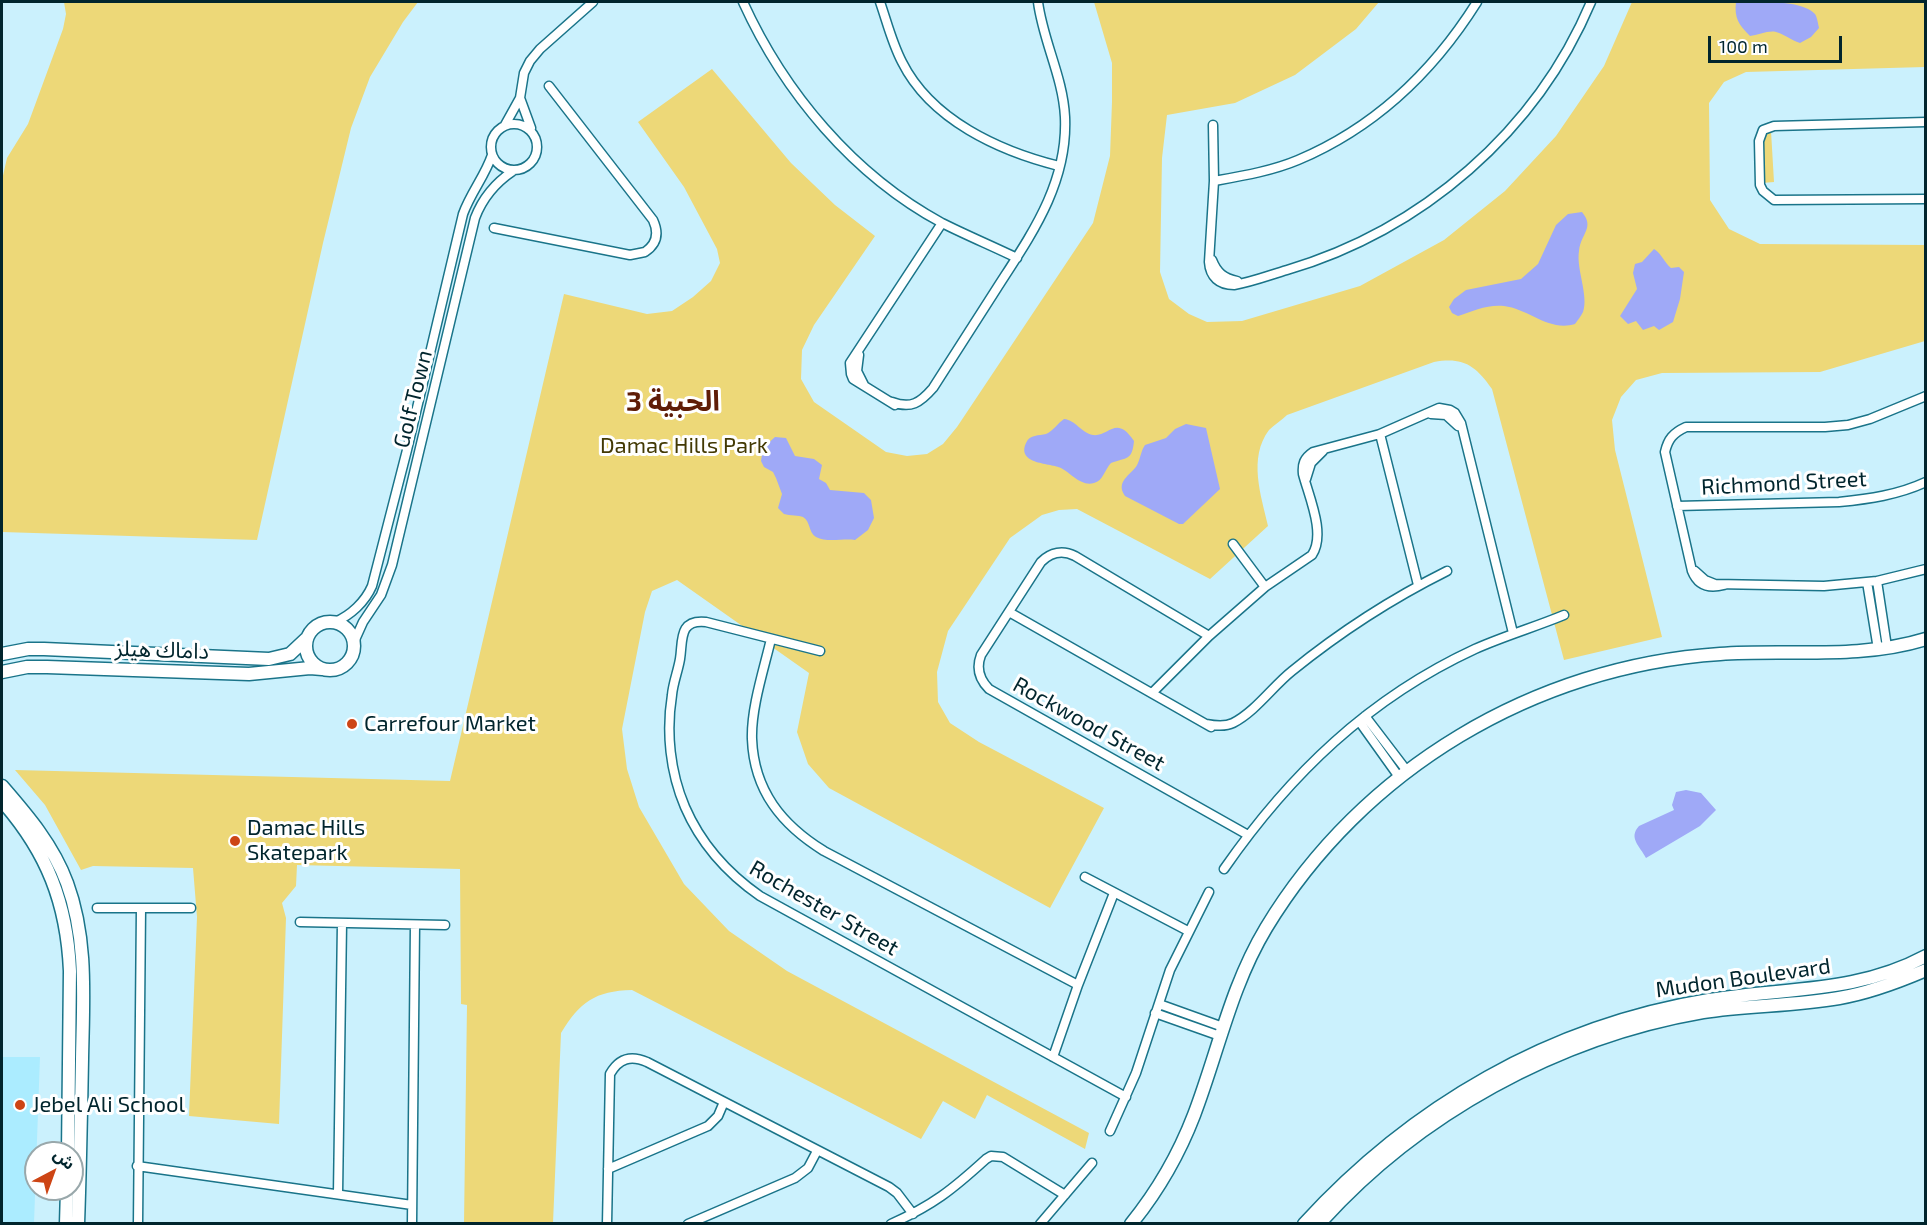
<!DOCTYPE html>
<html>
<head>
<meta charset="utf-8">
<style>
	body { margin:0 }
	#map { position:relative; width:1927px; height:1225px; overflow:hidden; background:#cbf1fd; font-family:"Exo 2","Noto Sans Arabic",sans-serif }
	canvas { display:block }
	.frame { position:absolute; inset:0; border:3px solid #01252d; pointer-events:none }
	.north { position:absolute; left:24px; top:1141px; width:60px; height:60px; box-sizing:border-box; background:#fff; border:2px solid #99a8ab; border-radius:50%; rotate:41deg; font-size:16px; font-weight:700; line-height:24px; text-align:center; color:#01252d }
	.north::after { content:''; display:block; margin:auto; width:21px; height:27px; background:#cd4515; clip-path:polygon(50% 0,100% 100%,50% 72%,0 100%) }
	.scale { position:absolute; left:1708px; top:36px; width:134px; height:27px; box-sizing:border-box; border:3px solid #01252d; border-top:0; padding-left:8px; font-size:18px; line-height:21px; white-space:nowrap; color:#01252d; -webkit-text-stroke:4px #fff; paint-order:stroke }
</style>
</head>
<body>
<div id="map">
<canvas width="1927" height="1225"></canvas>
<div class="frame"></div>
<div class="north">ش</div>
<div class="scale">100 m</div>
</div>
<script>
const ctx = document.querySelector('canvas').getContext('2d');
ctx.lineJoin = 'round';
function fillPath(path, color) { ctx.fillStyle = color; ctx.fill(path, 'evenodd'); }
function strokePath(path, color, width, dash) { ctx.strokeStyle = color; ctx.lineWidth = width; ctx.lineCap = dash ? 'butt' : 'round'; ctx.setLineDash(dash || []); ctx.stroke(path); }
function label(font, color, halo, rows, align = 'center') {
  ctx.font = font + ' "Exo 2","Noto Sans Arabic",sans-serif'; ctx.lineWidth = 6; ctx.setLineDash([]); ctx.textBaseline = 'middle'; ctx.strokeStyle = halo; ctx.fillStyle = color; for (const [text, x, y, turn = 0] of rows) {
    ctx.save(); ctx.translate(x, y); ctx.rotate((+turn || 0) * Math.PI / 180); ctx.textAlign = isNaN(turn) ? turn : align; if (halo) ctx.strokeText(text, 0, 0); ctx.fillText(text, 0, 0); ctx.restore();
  }
}
const built = new Path2D(`
	M2,1057H40L34,1223H2Z`);
const green = new Path2D(`
	M64,2H418L403,22L370,77L351,128L323,243L257,540L2,532V180L7,158L28,124L63,29L66,14Z
	M1094,2H1379L1356,29L1295,75L1235,103L1167,115L1162,158L1160,272L1169,299L1189,314L1207,322L1242,321L1360,286L1444,240L1505,191L1556,136L1604,66L1632,2H1925V67L1746,72L1724,82L1709,103L1710,200L1729,229L1760,244L1925,245V341L1820,372L1662,373L1636,380L1621,397L1612,420L1615,450L1662,637L1564,660L1492,389C1475,365 1463,357 1434,362L1287,415C1282,420 1274,425 1269,430C1248,458 1261,495 1268,526L1210,579L1077,509L1059,510L1042,515L1010,538L948,631L937,672L938,702L950,723L979,742L1104,808L1050,908L829,788L808,764L797,732L809,673L677,580L652,591L645,612L622,729L627,769L639,807L684,884L729,931L787,971L1089,1133L1085,1149L987,1095L975,1119L943,1101L921,1139L632,990C595,991 580,1002 561,1033L553,1223H464L467,1005L461,1004L460,869L297,865L296,886L282,903L286,918L279,1124L189,1116L197,917L193,868L93,866L81,870L45,805L15,770L450,781L564,294L647,314L672,311L693,297L711,281L720,263L717,249L684,187L638,122L712,69L791,163L835,205L875,236L814,325L802,350L801,379L814,402L886,452L907,456L927,454L943,444L957,427L1093,223L1110,156L1112,102V63Z
	M1771,131L1774,182L1762,183L1760,132Z`);
const water = new Path2D(`
	M1736,2C1756,1 1803,0 1815,14C1817,17 1818,23 1819,28L1811,37L1800,43C1791,40 1782,33 1776,32C1769,30 1758,35 1750,36C1739,25 1734,18 1736,2Z
	M1582,212C1595,228 1581,233 1579,251C1576,269 1589,296 1583,312C1581,316 1577,321 1575,324C1549,332 1529,309 1504,306C1489,304 1472,311 1458,316L1452,313L1449,307L1454,299L1466,290L1521,279L1538,264L1556,225L1568,214Z
	M1654,249C1662,254 1664,262 1671,268L1679,267L1684,272L1680,299L1673,322L1659,330L1654,326L1643,330L1636,321L1628,324L1620,316L1637,289L1633,273L1635,264L1642,262Z
	M1064,419C1076,420 1081,433 1093,435C1109,437 1116,414 1134,441C1132,461 1127,457 1111,463C1105,469 1103,481 1094,483C1081,487 1071,473 1061,468C1052,463 1016,465 1026,443C1030,434 1039,436 1046,434C1053,431 1058,423 1064,419Z
	M1186,424L1206,428L1220,489L1183,524H1179L1125,496C1114,480 1134,474 1138,463C1141,456 1141,451 1145,445L1166,438L1175,429Z
	M775,437L786,438L795,456L814,459L822,465L819,479L826,483L830,490L864,493L871,500L874,518L868,530L855,540C844,538 827,543 816,537C808,532 811,522 803,517C799,515 790,516 784,514L778,508L782,494L776,478L773,472L764,467L761,461L763,448Z
	M1686,790L1701,793L1716,810L1700,826L1646,858C1640,846 1628,838 1639,826L1674,810L1672,805L1676,792Z`);
const street = new Path2D(`
	M743,2C784,92 853,175 942,223C966,235 992,246 1017,258
	M880,2C887,22 892,43 902,62C931,120 999,151 1059,166
	M520,98L531,128
	M1926,122L1774,126L1763,130L1759,141L1760,185L1763,191L1774,200L1926,199
	M491 147a23 23 0 1 1 46 0a23 23 0 1 1-46 0Z
	M505,125L520,98L524,73L530,61L540,49L593,2
	M1213,125L1214,181L1209,262C1210,277 1219,285 1234,285C1252,282 1270,275 1287,270C1422,230 1536,132 1591,2
	M1214,181C1242,176 1272,171 1298,160C1376,127 1433,72 1477,2
	M494,228L630,255L645,252C657,244 659,233 653,220L549,86
	M1212,260C1217,273 1224,278 1237,281
	M859,355L857,371L864,385
	M892,402C911,409 920,403 933,388C954,355 976,321 997,288C1031,235 1068,184 1065,117C1063,77 1043,41 1038,2
	M895,405L853,379L851,374L850,363L942,223
	M1431,414L1446,415L1458,426
	M1380,434L1418,585
	M1306,479L1311,463L1323,451
	M1677,506L1839,502C1869,499 1898,495 1926,482
	M1233,544L1265,587
	M1695,571L1705,580L1715,584L1824,586L1877,581L1926,569
	M1877,581L1887,647
	M1867,582L1878,649
	M1724,585C1709,589 1698,586 1692,571L1665,452C1668,439 1673,433 1686,427H1825L1848,425L1870,419L1926,396
	M1009,612L1211,727
	M335,622C351,615 365,602 372,586L407,450L463,214C471,192 485,176 492,155
	M1209,636L1075,556C1063,550 1051,552 1041,562L981,655C976,668 979,679 989,689L1248,835
	M771,639C764,669 751,708 752,739C754,791 782,825 824,851L1078,985
	M354,642L363,622L381,595L392,565L475,218C483,197 495,183 513,171
	M820,651L706,622C678,619 683,641 680,659C678,671 673,683 672,695C666,732 670,772 685,807C701,844 727,873 760,896L1126,1097
	M1152,693L1209,636L1265,587L1312,555C1326,534 1309,497 1303,474C1302,464 1304,458 1313,452L1380,434L1439,408L1450,410L1455,413L1461,423L1513,633
	M1365,716L1407,771
	M1359,721L1399,777
	M1206,724C1216,726 1225,727 1233,723C1256,711 1272,687 1292,671C1340,632 1391,599 1447,571
	M1224,869C1290,774 1369,698 1475,649C1504,636 1535,627 1564,615
	M1085,877L1188,931
	M97,908H191
	M300,922L445,925
	M1159,1004L1223,1027
	M1155,1013L1220,1036
	M1053,1057L1078,985L1114,893
	M1110,1131L1136,1073L1170,970L1209,892
	M137,1166L412,1205
	M608,1169L708,1126L718,1116L724,1102
	M338,1194L342,923
	M138,1224L141,908
	M412,1224L415,925
	M607,1224L610,1074C619,1058 631,1055 647,1062L889,1187L897,1193L913,1214
	M688,1224L795,1178L808,1168L817,1151
	M891,1224C933,1205 952,1190 986,1159L991,1156L1003,1157L1065,1195
	M1040,1224L1092,1163`);
const secondary = new Path2D(`
	M306 646a24 24 0 1 1 48 0a24 24 0 1 1-48 0Z
	M2,654L28,649H44L269,659L290,654L306,639
	M2,672L27,667H47L249,674L310,668L322,669
	M2,786C28,816 53,845 67,883C88,940 83,1000 82,1059C81,1114 80,1169 78,1224
	M2,801C47,852 67,903 70,971L68,1153
	M66,1224L67,1189
	M1131,1224C1157,1192 1179,1154 1194,1115C1218,1052 1231,986 1266,928C1362,769 1535,666 1720,654C1788,649 1858,660 1926,639
	M1304,1224C1412,1106 1550,1026 1709,1000C1785,987 1855,994 1926,956
	M1319,1224C1417,1114 1558,1037 1703,1012C1748,1005 1794,1006 1839,998C1869,993 1898,982 1926,970`);
const markers = [
	[352,724,6,"#cd4515"],
	[235,841,6,"#cd4515"],
	[20,1105,6,"#cd4515"]
];
const streetNames = [
	["Golf Town",413,399,-76],
	["Richmond Street",1784,483,-3],
	["داماك هيلز",162,650,2],
	["Rockwood Street",1089,724,29],
	["Rochester Street",824,908,30],
	["Mudon Boulevard",1743,978,-8]
];
const parkNames = [
	["Damac Hills Park",684,446]
];
const poiNames = [
	["Carrefour Market",364,724],
	["Damac Hills",247,828],
	["Skatepark",247,853],
	["Jebel Ali School",32,1105]
];
const districtNames = [
	["الحبية 3",673,402]
];
fillPath(built, '#abecff');
fillPath(green, '#edd878');
fillPath(water, '#9fa9f7');
strokePath(street, '#1a7489', 11);
strokePath(secondary, '#1a7489', 15);
strokePath(street, '#fff', 8);
strokePath(secondary, '#fff', 12);
for (const [x, y, r, color] of markers) { const dot = new Path2D(); dot.arc(x, y, r, 0, 2 * Math.PI); ctx.fillStyle = color; ctx.fill(dot); strokePath(dot, '#fff', 2); }
label('22px', '#01252d', '#fff', streetNames);
label('22px', '#433904', '#fff', parkNames);
label('22px', '#01252d', '#fff', poiNames, 'left');
label('bold 28px', '#5f1d07', '#fff', districtNames);
</script>
</body>
</html>
